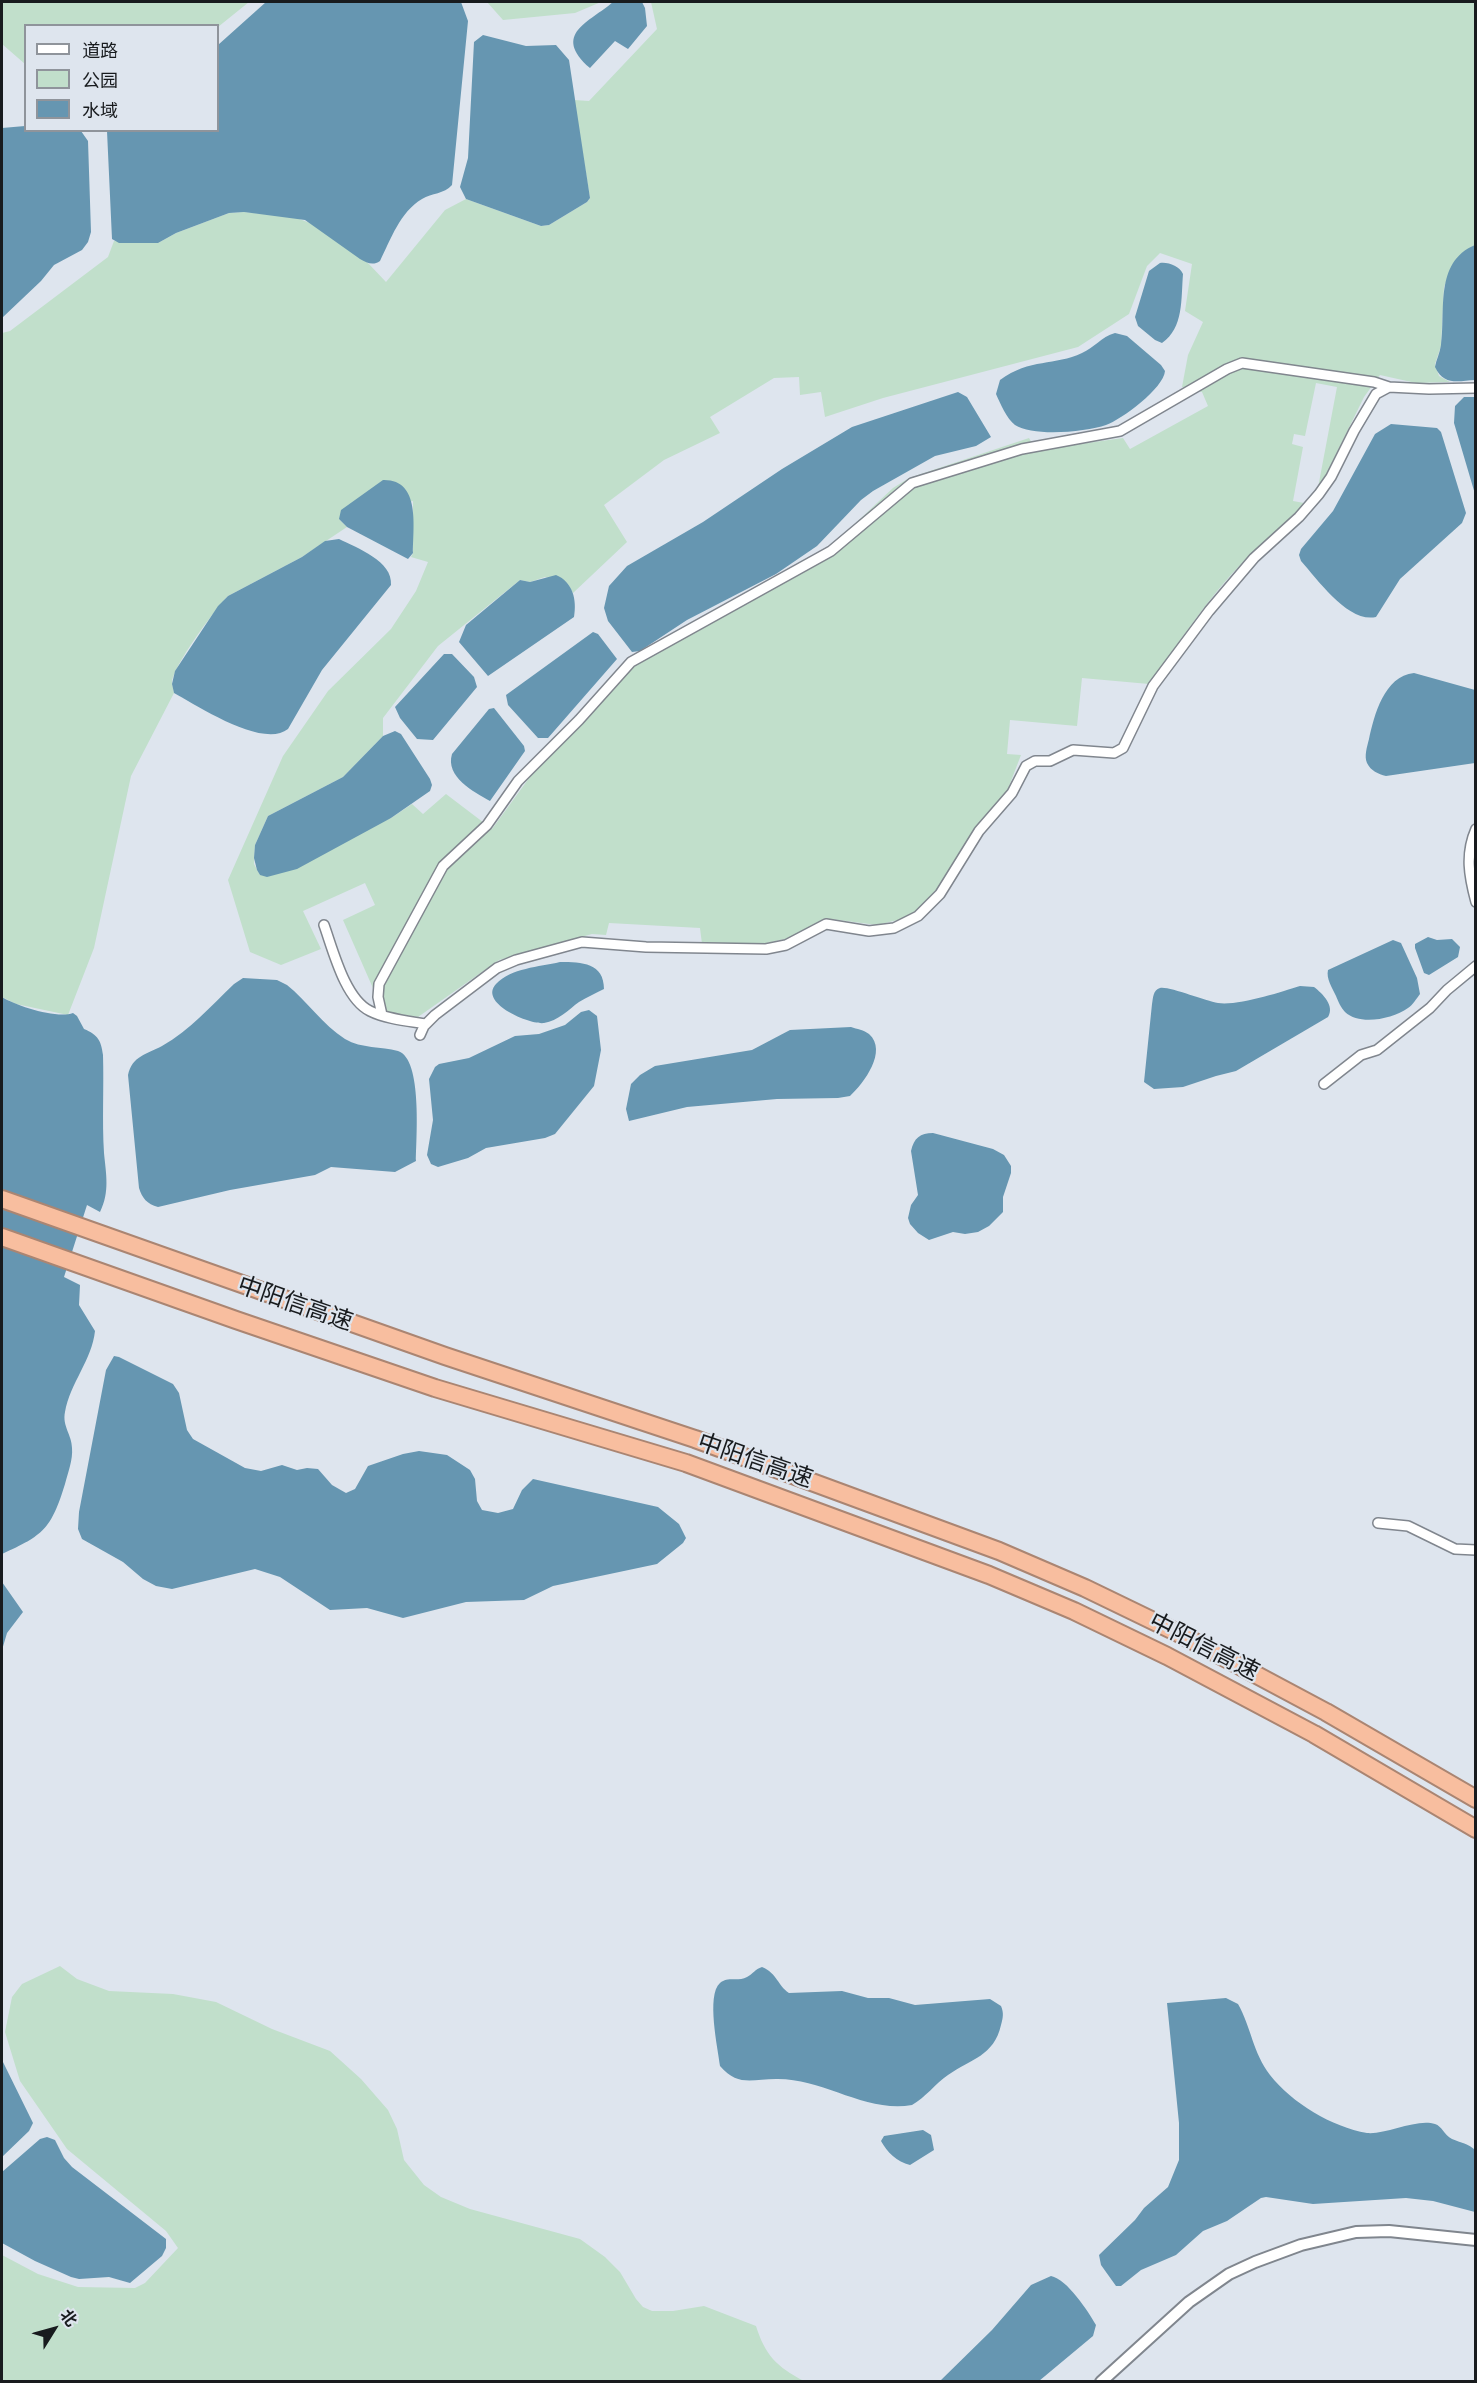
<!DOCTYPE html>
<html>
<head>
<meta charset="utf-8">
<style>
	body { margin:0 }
	#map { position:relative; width:1477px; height:2383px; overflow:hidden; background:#dee5ee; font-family:"Alegreya Sans","Noto Sans SC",sans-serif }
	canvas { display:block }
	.frame { position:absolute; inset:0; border:3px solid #181b1e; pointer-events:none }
	.legend { position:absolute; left:24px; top:24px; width:195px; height:108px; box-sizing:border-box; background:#dee5ee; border:2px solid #8f949b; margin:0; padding:8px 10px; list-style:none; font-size:18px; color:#181b1e }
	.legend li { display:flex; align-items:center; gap:12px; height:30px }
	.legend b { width:30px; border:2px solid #8f949b }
	.north { position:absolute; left:24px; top:2299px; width:60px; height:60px; -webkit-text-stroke:4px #dee5ee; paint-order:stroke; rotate:53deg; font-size:16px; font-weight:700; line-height:24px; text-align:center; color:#181b1e }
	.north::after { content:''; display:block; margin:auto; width:21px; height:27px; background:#181b1e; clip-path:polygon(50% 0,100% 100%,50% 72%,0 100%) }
</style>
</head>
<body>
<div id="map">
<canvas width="1477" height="2383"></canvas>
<div class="frame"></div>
<ul class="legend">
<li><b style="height:8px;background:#fff"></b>道路</li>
<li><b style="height:16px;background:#c1dfcb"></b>公园</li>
<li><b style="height:16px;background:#6696b1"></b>水域</li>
</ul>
<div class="north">北</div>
</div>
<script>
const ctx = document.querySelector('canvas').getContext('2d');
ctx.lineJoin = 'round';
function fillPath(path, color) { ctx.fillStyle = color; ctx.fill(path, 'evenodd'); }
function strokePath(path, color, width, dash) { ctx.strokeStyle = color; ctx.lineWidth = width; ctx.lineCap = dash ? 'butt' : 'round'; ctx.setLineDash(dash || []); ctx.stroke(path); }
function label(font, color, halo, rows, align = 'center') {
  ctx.font = font + ' "Alegreya Sans","Noto Sans SC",sans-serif'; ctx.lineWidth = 4.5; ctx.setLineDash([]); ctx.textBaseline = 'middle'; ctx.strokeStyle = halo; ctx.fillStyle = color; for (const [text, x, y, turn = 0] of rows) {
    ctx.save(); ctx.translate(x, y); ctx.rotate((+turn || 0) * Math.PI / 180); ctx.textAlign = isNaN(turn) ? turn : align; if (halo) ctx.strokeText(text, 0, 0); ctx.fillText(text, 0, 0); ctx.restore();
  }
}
const green = new Path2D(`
	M2,2H249L218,27V26H26L25,64L2,44Z
	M487,2H601L575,13L503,20Z
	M651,2H1475V245L1453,264L1444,287L1441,346L1435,364L1439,376L1450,382L1416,383L1380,375L1364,397L1317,493L1337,387L1316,383L1305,436L1294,434L1292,444L1303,447L1293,501L1304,503C1286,524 1264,541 1244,561C1208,597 1179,643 1149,684L1082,678L1077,726L1010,720L1007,754L1021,755L1003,802L979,824L947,877L920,908L906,918L877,925L831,919L785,939L762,944H702L700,928L609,923L606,935L592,934L499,960L418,1017L387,1012L376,995L343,920L375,905L365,883L303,911L321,949L281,965L250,952L228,880L283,756L328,691L391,629L416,591L428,562L411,557L413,553V501L339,519L347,527L302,557L228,596C216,608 172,667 172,683C172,684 174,692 174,693L131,776L94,948L68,1015L16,1004L2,997V333L10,331L108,257L114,241L158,243L176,233L229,213L244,212L294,217L310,223L368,263L386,282L445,210L466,199L541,226L549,225L587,202L590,198L574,100L589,101L657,29ZM1160,253L1192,264L1185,311L1203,322L1188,355L1182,387L1202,392L1208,406L1130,449L1123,438L1036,450L1029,438L909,478L893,488L828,549L832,556L634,666L543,759L492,829L446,794L423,814L412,804L391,818L260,875L254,864L255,845L268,816L343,777L383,736V718L438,646L520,580L530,582L545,577L568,584L573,593L627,542L604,505L664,460L720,433L710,417L774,378L799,377L800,395L821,392L825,417L883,398L1078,347L1129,314L1147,266Z
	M60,1966L77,1979L109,1991L173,1994L216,2002L272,2029L330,2051L361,2079L388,2110L397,2129L404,2160L424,2185L441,2197L470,2209L580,2239L605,2257L620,2272L636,2299L643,2307L652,2311H673L704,2306L756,2326C765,2355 777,2367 804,2381H2V2255L38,2274L78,2287L135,2288L145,2283L178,2248L166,2231L67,2149L20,2081L5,2032L12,1997L22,1984Z`);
const water = new Path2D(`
	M266,2H461L468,21L452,185C444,194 432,193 422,199C400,212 391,239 380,261C373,266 367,263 360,259L305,220L244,212L229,213L176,233L158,243H119L112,239L107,131L218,130V45Z
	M613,2H642L645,8L647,26L628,49L615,41L590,68C551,34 590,22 613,2Z
	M483,35L526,46L556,45L569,60L590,198L587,202L549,225L541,226L466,199L460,187L468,158L474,42Z
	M25,126L26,130L81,131L88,141L91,232L88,242L82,250L54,265L41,281L2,318V128Z
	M1475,245V380C1458,381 1444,386 1435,367C1436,360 1440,353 1441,345C1446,311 1434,262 1475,245Z
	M1160,263C1169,262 1179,266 1183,274C1181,298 1184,328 1162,343L1155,340L1138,326L1135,317L1149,271Z
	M1115,333L1127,336L1161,365L1165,371C1164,388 1121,420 1106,425C1086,432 1033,437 1015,425C1007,419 1000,403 996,394L1000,380C1030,358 1055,366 1082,353C1094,348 1101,337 1115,333Z
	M958,392L967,397L991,437L976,446L935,456L873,491L861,500L817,546L776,574L687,620L640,651L632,652L608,621L604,608L609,586L627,566L703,522L782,469L852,427Z
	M1464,397H1475V494L1454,423L1455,406Z
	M1391,424L1437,428L1441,432L1466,513L1462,523L1400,579L1376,617C1348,623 1319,581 1301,561L1299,555L1301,549L1333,511L1375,434Z
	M383,480C421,479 413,527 413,553L408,559L347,527L339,519L341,510Z
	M339,539C357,548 393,561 391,585L322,670L288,729C263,749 198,706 174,693L172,684L175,671L218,606L228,596L302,557L325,541Z
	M556,575C573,582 577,600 574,617L488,676L459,642L466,625L520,580L530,582Z
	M593,632L598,634L617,659L548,738H538L508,705L506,695Z
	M444,654H452L474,677L477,687L433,740L417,739L400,718L395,707Z
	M1414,673L1475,690V763L1386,776C1378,774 1371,771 1367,763C1364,756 1367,747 1369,739C1374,716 1384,676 1414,673Z
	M494,708L524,746L525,751L490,801C474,792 445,777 452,754L489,709Z
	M395,731L401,734L430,779L432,785L430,791L391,818L297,869L267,877L260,875L257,870L254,858L255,845L268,816L343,777L383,736Z
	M1428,937L1437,940L1452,939L1460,947L1458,957L1429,975L1424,973L1415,948V944Z
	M1393,940L1401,943L1417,978L1420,994C1416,999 1413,1005 1408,1008C1392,1019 1360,1026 1345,1012C1341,1008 1338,1001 1336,996C1332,987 1326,979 1328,970Z
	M560,962C582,962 604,963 604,989C596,993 587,997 579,1002C568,1010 558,1021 544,1023C530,1025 478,1003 496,984C511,968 539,967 560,962Z
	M243,978L277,980L287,985C307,1001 323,1025 345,1039C362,1049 381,1046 398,1051C423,1059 416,1140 416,1161L395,1172L331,1167L315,1175L230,1190L158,1207C147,1204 142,1198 139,1188L128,1075C132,1056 147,1054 162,1046C190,1030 211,1006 234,984Z
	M1300,986L1314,987C1323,994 1335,1006 1328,1017L1236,1071L1216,1076L1183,1087L1154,1089L1144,1082L1152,1004C1153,998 1153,990 1160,988C1169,986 1205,1001 1218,1003C1238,1006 1281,992 1300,986Z
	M2,997C16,1006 57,1019 73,1013L77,1016L84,1029C98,1035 101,1040 103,1055C104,1088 102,1120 104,1153C106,1174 110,1192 100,1212L87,1205L64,1277L80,1285L79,1305L95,1331C92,1360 70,1383 65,1412C62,1426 72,1435 72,1448C73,1460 68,1472 65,1484C51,1529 44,1535 2,1554Z
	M589,1010L597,1016L601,1050L594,1086L555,1134L545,1138L486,1148L468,1158L438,1167L431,1164L427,1155L433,1120L429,1079L435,1067L439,1064L469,1058L515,1036L539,1034L565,1025L581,1012Z
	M851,1027C857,1029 864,1030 869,1034C888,1051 864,1083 850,1096L838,1098L777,1099L687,1107L629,1121L626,1109L631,1084L640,1075L655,1066L752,1050L790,1030Z
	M933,1133L993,1149L1004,1155L1011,1166V1173L1003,1197V1212L989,1226L978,1232L965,1234L953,1232L929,1240L918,1233L910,1224L908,1218L911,1205L918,1195L911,1151C914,1138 920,1133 933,1133Z
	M114,1356L119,1357L173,1384L179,1393L187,1430L193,1439L245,1468L261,1471L282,1465L297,1470L307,1468L318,1469L332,1485L346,1493L355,1489L368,1466L403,1454L419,1451L447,1455L470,1470L475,1479L477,1501L482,1510L498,1513L513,1509L522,1490L533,1479L658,1507L679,1524L686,1538L683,1543L657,1564L553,1586L524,1600L466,1602L403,1618L367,1608L330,1610L280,1577L255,1569L172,1589L156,1586L143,1579L123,1562L82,1539L78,1529L79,1512L106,1370Z
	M2,1582L23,1612L7,1633L2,1650Z
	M762,1967C778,1974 777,1985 789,1993L842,1991L868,1998H889L915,2005L990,1999L1001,2006C1004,2013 1003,2018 1001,2025C994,2056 971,2059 948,2075C935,2084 926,2097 912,2105C865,2113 823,2078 776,2079C752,2079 738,2087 720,2066C718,2049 706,1995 720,1983C728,1976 738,1982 747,1977C753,1974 755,1969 762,1967Z
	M1226,1998L1238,2004C1251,2027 1253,2053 1270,2075C1292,2103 1332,2127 1367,2133C1385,2135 1417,2118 1435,2124C1442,2126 1444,2135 1452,2139C1461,2143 1468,2143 1476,2151L1475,2212L1433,2201L1406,2198L1313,2204L1266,2197L1261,2198L1227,2221L1203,2231L1176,2255L1141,2270L1121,2286H1116L1101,2265L1099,2255L1135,2220L1144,2208L1168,2187L1179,2160V2123L1167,2003Z
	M2,2060L33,2123L29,2131L2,2157Z
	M923,2130L931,2135L934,2150L910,2165C897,2162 887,2152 881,2141L884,2136Z
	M47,2137L55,2140L64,2158L72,2167L166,2239V2248L162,2256L130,2283L109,2277L79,2279L71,2277L35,2261L2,2243V2172L40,2139Z
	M1051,2276C1067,2279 1088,2311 1096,2325L1093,2336L1039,2381H940L992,2330L1031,2285Z`);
const minor = new Path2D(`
	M1476,829C1465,854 1469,876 1476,902
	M324,925C333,950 345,999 370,1011C386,1019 408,1021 426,1024
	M382,1015L378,997L379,984L443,866L487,825L518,781L579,720L631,662L831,551L912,483L1022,449L1120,431L1227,369L1242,363L1374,382L1389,387
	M420,1035L424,1026L435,1015L497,968L516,960L582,942L646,947L766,949L786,945L826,924L869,931L894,928L918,916L940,894L979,831L1012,793L1026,766L1035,761H1050L1073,750L1114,753L1123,748L1153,686L1209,611L1254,558L1299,517L1319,494L1331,477L1354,431L1376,394L1389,387L1429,389L1476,388
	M1324,1084L1361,1055L1377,1050L1430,1008L1447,990L1476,966
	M1378,1523L1408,1526L1455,1549L1476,1550`);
const tertiary = new Path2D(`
	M1101,2382L1189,2302L1229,2274L1255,2262L1301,2245L1356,2232L1389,2231L1476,2240`);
const motorway = new Path2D(`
	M2,1199L445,1356L695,1439L999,1551L1085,1588L1178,1633L1326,1712L1476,1799
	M2,1237L236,1320L435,1388L686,1463L989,1575L1074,1611L1167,1656L1314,1734L1476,1829`);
const streetNames = [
	["中阳信高速",295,1304,19],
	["中阳信高速",755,1461,19],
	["中阳信高速",1204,1647,27]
];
fillPath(green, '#c1dfcb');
fillPath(water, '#6696b1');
strokePath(minor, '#80868e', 12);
strokePath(tertiary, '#80868e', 14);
strokePath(motorway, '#aa8572', 20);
strokePath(minor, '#fff', 9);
strokePath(tertiary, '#fff', 10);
strokePath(motorway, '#f8be9f', 16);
label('24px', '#181b1e', '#dee5ee', streetNames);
</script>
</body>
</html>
